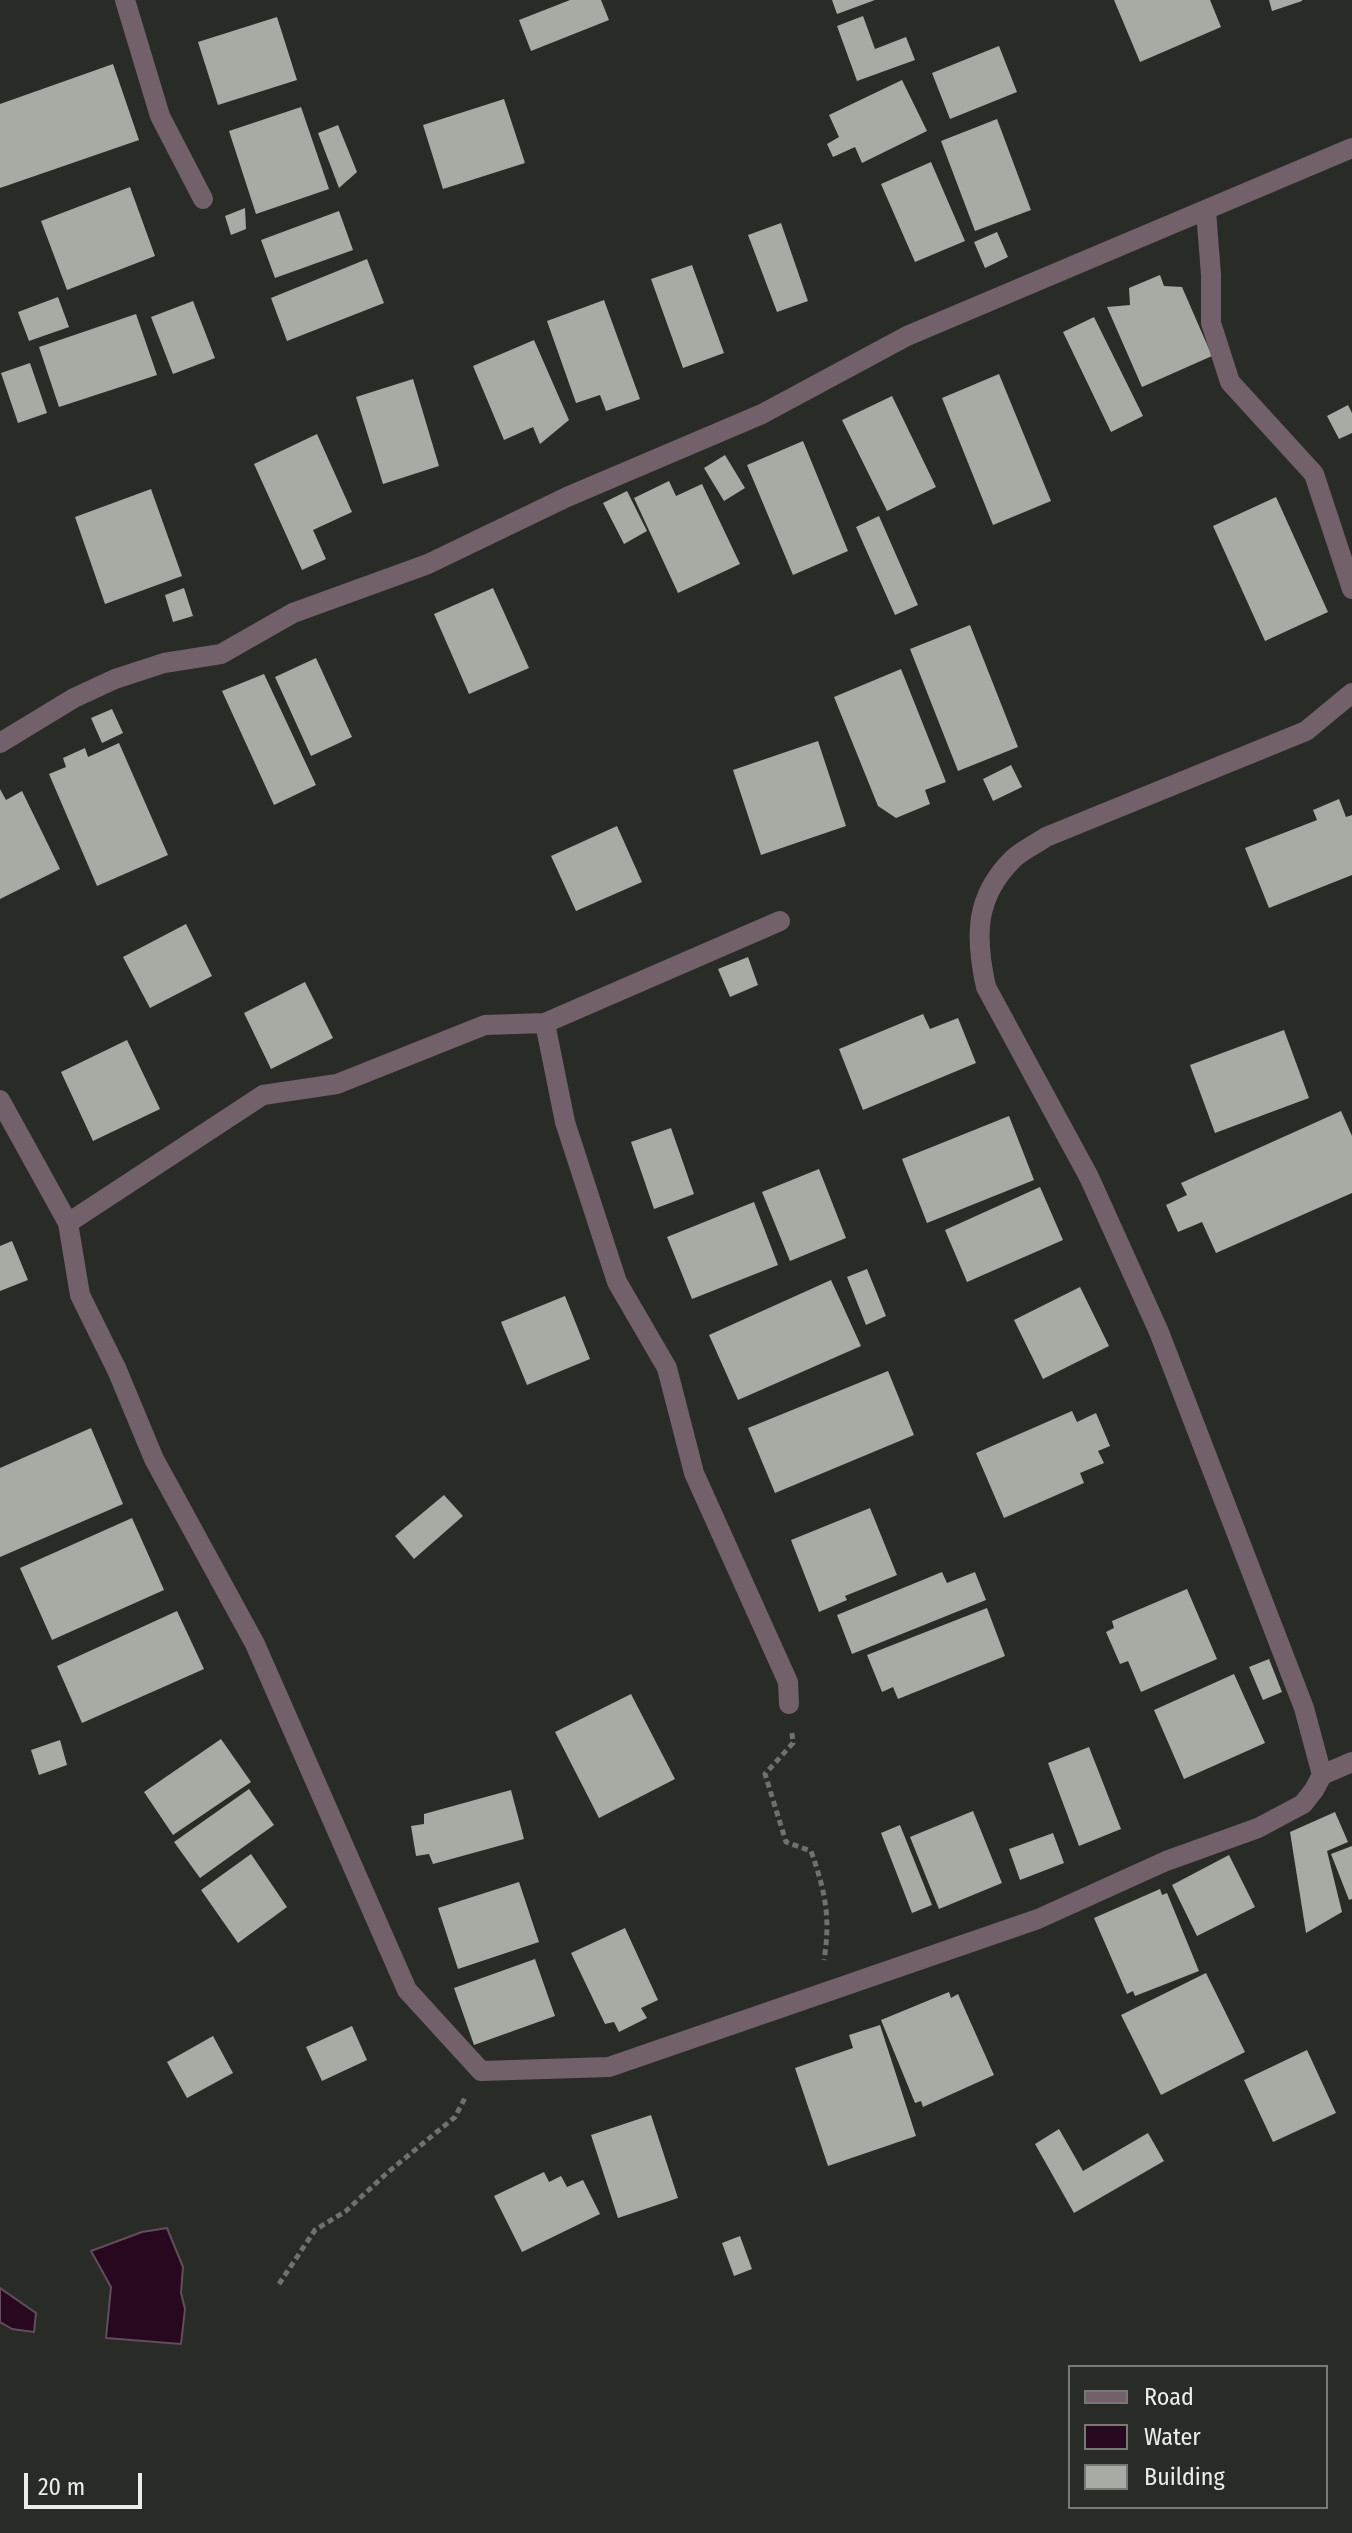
<!DOCTYPE html>
<html>
<head>
<meta charset="utf-8">
<style>
	body { margin:0 }
	#map { position:relative; width:1352px; height:2533px; overflow:hidden; background:#292c26; font-family:"Fira Sans Condensed",sans-serif }
	canvas { display:block }
	.legend { position:absolute; left:1068px; top:2365px; width:260px; height:144px; box-sizing:border-box; background:#292c26; border:2px solid #777974; margin:0; padding:10px 14px; list-style:none; font-size:24px; color:#ebede9 }
	.legend li { display:flex; align-items:center; gap:16px; height:40px }
	.legend b { width:40px; border:2px solid #777974 }
	.scale { position:absolute; left:24px; top:2473px; width:118px; height:36px; box-sizing:border-box; border:4px solid #ebede9; border-top:0; padding-left:10px; font-size:24px; line-height:28px; white-space:nowrap; color:#ebede9; -webkit-text-stroke:6px #292c26; paint-order:stroke }
</style>
</head>
<body>
<div id="map">
<canvas width="1352" height="2533"></canvas>
<ul class="legend">
<li><b style="height:10px;background:#72606b"></b>Road</li>
<li><b style="height:22px;background:#28081e"></b>Water</li>
<li><b style="height:22px;background:#a7aba3"></b>Building</li>
</ul>
<div class="scale">20 m</div>
</div>
<script>
const ctx = document.querySelector('canvas').getContext('2d');
ctx.lineJoin = 'round';
function fillPath(path, color) { ctx.fillStyle = color; ctx.fill(path, 'evenodd'); }
function strokePath(path, color, width, dash) { ctx.strokeStyle = color; ctx.lineWidth = width; ctx.lineCap = dash ? 'butt' : 'round'; ctx.setLineDash(dash || []); ctx.stroke(path); }
const water = new Path2D(`
	M167,2228L183,2267L181,2293L185,2309L181,2344L106,2338L111,2287L91,2251L142,2232Z
	M0,2288L36,2313L34,2332L12,2329L0,2322Z`);
const building = new Path2D(`
	M570,0H601L609,20L531,51L519,20Z
	M832,0H875L837,14Z
	M1114,0H1210L1221,27L1140,62Z
	M1269,0H1302V1L1272,11Z
	M863,16L875,49L906,37L915,60L857,81L837,26Z
	M277,17L297,80L218,105L198,42Z
	M999,46L1017,92L950,119L932,73Z
	M113,64L139,140L0,188V104Z
	M902,80L927,131L862,163L855,147L833,157L827,144L839,137L829,115Z
	M504,99L525,163L443,189L423,125Z
	M301,107L329,189L256,214L229,131Z
	M997,119L1031,210L975,231L941,141Z
	M338,125L357,172L339,188L318,133Z
	M931,162L965,241L915,262L881,184Z
	M130,187L155,256L67,290L41,221Z
	M245,208L246,229L231,235L225,216Z
	M339,211L353,250L275,278L261,240Z
	M781,223L808,301L777,312L748,235Z
	M997,232L1008,257L985,268L974,242Z
	M367,259L384,303L287,341L271,298Z
	M692,265L724,353L683,368L651,279Z
	M1160,275L1164,286L1182,287L1212,356L1142,387L1107,307L1130,305L1129,288Z
	M58,297L69,327L29,341L18,312Z
	M604,300L640,399L606,411L600,395L576,403L547,321Z
	M193,301L215,358L173,374L151,317Z
	M136,314L157,375L59,407L39,347Z
	M1094,317L1143,416L1111,432L1063,332Z
	M534,340L569,420L540,444L533,427L504,440L473,366Z
	M30,363L47,413L18,423L1,373Z
	M999,374L1051,501L993,525L942,398Z
	M413,379L439,466L383,484L356,397Z
	M892,396L936,487L887,511L842,420Z
	M1348,405L1352,413V433L1339,439L1327,416Z
	M317,434L352,512L313,530L326,559L302,570L254,464Z
	M803,441L848,551L793,575L747,465Z
	M725,455L745,488L724,501L704,468Z
	M669,481L676,496L702,484L740,564L678,593L634,498Z
	M151,489L182,576L105,604L75,517Z
	M627,491L647,531L624,544L603,503Z
	M1276,497L1328,612L1265,641L1213,526Z
	M879,516L918,605L895,615L856,527Z
	M184,588L193,616L173,622L165,595Z
	M493,588L529,668L469,694L434,614Z
	M970,625L1018,747L958,771L910,649Z
	M316,658L352,737L311,756L275,677Z
	M901,669L946,782L925,790L930,804L896,818L878,806L834,697Z
	M264,674L316,785L274,805L222,691Z
	M112,709L123,733L102,743L91,718Z
	M818,741L846,826L761,855L733,770Z
	M119,743L168,855L97,886L49,774L66,767L63,758L85,748L88,757Z
	M1011,765L1022,787L993,801L983,779Z
	M0,789L6,800L22,791L60,869L0,899Z
	M1339,799L1346,817L1352,815V875L1269,908L1245,848L1317,820L1313,810Z
	M617,826L642,882L576,911L551,856Z
	M186,924L212,976L150,1008L123,957Z
	M748,957L758,985L730,997L718,969Z
	M305,982L333,1038L271,1069L244,1013Z
	M923,1014L930,1029L958,1018L976,1063L863,1110L839,1049Z
	M1284,1030L1309,1098L1215,1133L1190,1065Z
	M127,1040L160,1109L93,1141L61,1072Z
	M1341,1111L1352,1136V1193L1216,1253L1202,1222L1178,1232L1166,1205L1187,1195L1181,1183Z
	M1009,1116L1034,1180L927,1223L902,1159Z
	M671,1128L694,1194L654,1209L631,1142Z
	M819,1169L846,1238L790,1261L762,1192Z
	M1040,1187L1063,1240L967,1282L945,1230Z
	M754,1202L778,1265L692,1299L667,1237Z
	M12,1241L28,1280L0,1291V1246Z
	M867,1269L886,1316L866,1325L847,1277Z
	M831,1280L861,1346L738,1400L709,1335Z
	M1080,1287L1109,1346L1043,1379L1014,1320Z
	M565,1296L590,1359L527,1385L501,1322Z
	M888,1371L914,1435L775,1493L748,1428Z
	M1072,1411L1077,1422L1096,1413L1110,1446L1098,1451L1104,1463L1080,1473L1084,1483L1004,1518L976,1453Z
	M91,1428L123,1504L0,1557V1468Z
	M444,1495L463,1516L414,1559L395,1536Z
	M870,1508L897,1575L845,1596L847,1600L819,1612L791,1540Z
	M132,1518L164,1590L52,1640L20,1568Z
	M942,1572L947,1583L975,1572L986,1600L852,1654L837,1615Z
	M1187,1589L1217,1659L1141,1692L1128,1661L1120,1664L1106,1632L1114,1628L1112,1621Z
	M987,1608L1005,1656L898,1699L893,1687L882,1692L867,1655Z
	M177,1611L204,1669L82,1723L57,1666Z
	M1269,1659L1282,1692L1263,1700L1249,1667Z
	M1234,1674L1265,1743L1184,1779L1154,1710Z
	M631,1694L675,1779L599,1818L555,1732Z
	M221,1739L251,1782L173,1835L144,1792Z
	M60,1740L67,1765L39,1775L31,1750Z
	M1089,1747L1121,1829L1079,1846L1048,1763Z
	M249,1789L274,1825L200,1878L174,1842Z
	M511,1790L524,1839L433,1864L429,1854L416,1856L411,1826L424,1824V1814Z
	M973,1811L1002,1883L939,1909L910,1837Z
	M1335,1812L1348,1842L1327,1851L1342,1912L1306,1933L1290,1832Z
	M900,1825L932,1905L912,1913L881,1833Z
	M1053,1833L1064,1863L1020,1880L1009,1849Z
	M1352,1846V1899L1349,1900L1331,1854Z
	M251,1854L287,1907L238,1943L201,1890Z
	M1229,1855L1255,1907L1197,1936L1172,1885Z
	M519,1882L539,1942L458,1969L438,1908Z
	M1160,1889L1162,1895L1167,1893L1199,1971L1135,1996L1133,1991L1127,1994L1094,1918Z
	M625,1928L658,2000L641,2008L647,2018L619,2032L614,2022L605,2024L571,1953Z
	M535,1959L555,2016L474,2045L454,1988Z
	M1206,1973L1245,2052L1161,2095L1121,2015Z
	M949,1992L951,1998L958,1994L994,2075L923,2107L921,2101L915,2103L881,2020Z
	M880,2025L916,2136L828,2166L795,2068L853,2048L849,2035Z
	M352,2026L367,2060L322,2081L306,2047Z
	M213,2036L233,2073L187,2098L167,2062Z
	M1307,2050L1336,2113L1273,2142L1244,2080Z
	M651,2115L678,2198L618,2218L591,2135Z
	M1059,2129L1083,2171L1148,2133L1164,2161L1074,2213L1035,2144Z
	M544,2172L549,2182L561,2176L567,2187L583,2180L600,2214L522,2252L494,2196Z
	M740,2236L752,2269L734,2276L722,2243Z`);
const path = new Path2D(`
	M792,1733L793,1743L765,1774L786,1842L811,1851C825,1891 831,1917 824,1960
	M279,2284L315,2230L346,2211L387,2173L455,2117L466,2096`);
const minor = new Path2D(`
	M125,0L160,116L203,199
	M1206,211L1211,275V323L1230,382L1314,474L1352,589
	M0,743L74,698L115,679L164,663L221,654L293,613L428,564L567,497L762,414L907,336L1352,148
	M545,1023L565,1122L617,1282L667,1368L694,1473L788,1682L789,1704
	M0,1100L68,1223L80,1295L117,1370L154,1459L255,1644L407,1990L481,2071L609,2067L1038,1919L1166,1861L1258,1828L1303,1804L1314,1790L1322,1775L1304,1708L1159,1332L1089,1177L986,987C975,937 974,897 1014,858C1023,850 1036,844 1046,837L1306,731L1352,693
	M68,1223L263,1095L337,1084L485,1025L545,1023L780,921
	M1322,1775L1352,1762`);
fillPath(water, '#28081e');
strokePath(water, '#624d5b', 2);
fillPath(building, '#a7aba3');
strokePath(path, '#6f716c', 5, [6, 4]);
strokePath(minor, '#72606b', 20);
</script>
</body>
</html>
